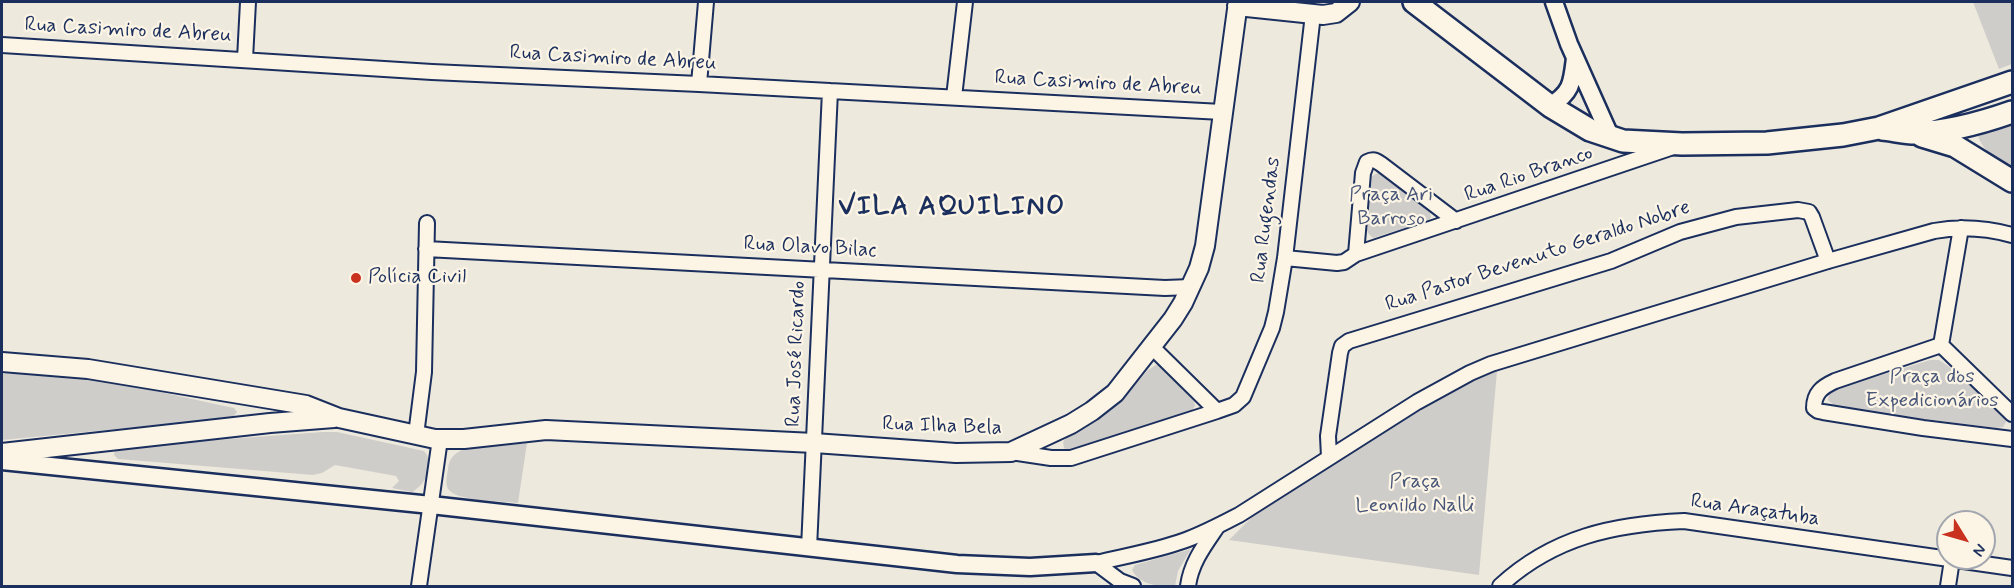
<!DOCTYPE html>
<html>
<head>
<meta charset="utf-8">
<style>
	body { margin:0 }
	#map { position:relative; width:2014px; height:588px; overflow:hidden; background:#eee9dd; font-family:Mynerve,sans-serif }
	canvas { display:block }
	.frame { position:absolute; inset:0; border:3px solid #1b2f5e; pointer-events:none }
	.north { position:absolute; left:1936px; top:510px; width:60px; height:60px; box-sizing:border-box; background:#fcf5e5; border:2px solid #a2a6af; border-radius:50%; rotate:127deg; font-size:16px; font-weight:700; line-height:24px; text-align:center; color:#1b2f5e }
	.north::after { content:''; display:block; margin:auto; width:21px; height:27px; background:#c8321e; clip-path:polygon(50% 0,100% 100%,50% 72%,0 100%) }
</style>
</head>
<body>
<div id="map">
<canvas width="2014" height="588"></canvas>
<div class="frame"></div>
<div class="north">N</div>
</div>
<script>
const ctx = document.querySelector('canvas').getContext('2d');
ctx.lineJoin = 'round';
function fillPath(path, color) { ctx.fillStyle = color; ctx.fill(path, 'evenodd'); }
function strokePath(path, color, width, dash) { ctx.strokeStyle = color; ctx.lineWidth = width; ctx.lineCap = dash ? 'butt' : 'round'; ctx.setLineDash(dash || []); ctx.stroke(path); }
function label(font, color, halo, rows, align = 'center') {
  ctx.font = font + ' Mynerve,sans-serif'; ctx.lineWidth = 4.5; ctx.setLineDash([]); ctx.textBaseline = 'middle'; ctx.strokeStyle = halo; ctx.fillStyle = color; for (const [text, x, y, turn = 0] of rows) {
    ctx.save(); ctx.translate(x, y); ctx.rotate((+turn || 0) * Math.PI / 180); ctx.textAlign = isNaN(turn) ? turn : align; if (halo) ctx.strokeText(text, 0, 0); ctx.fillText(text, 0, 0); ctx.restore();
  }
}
const green = new Path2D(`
	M1973,2H2012V64L1999,69Z
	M2012,121V170C1998,158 1981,152 1977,132Z
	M1378,173L1383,175L1429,209L1431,217L1429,220L1373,238L1368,233L1366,227L1372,176Z
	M1930,360H1939L1948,366L2005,416L2006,422L2003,427L1996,428L1837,408L1828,400L1829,393L1835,389Z
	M1156,365L1161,366L1194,401L1195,406L1192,410L1069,451L1064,448L1063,442L1067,437L1122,400L1148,370Z
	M1497,371L1479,575L1229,540L1254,515L1435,398L1461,385Z
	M2,374C81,371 157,392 234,408L237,412L232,418L2,440Z
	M323,432H337L424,451C436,465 426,484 412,492L392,488L399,481L396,476L335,465L322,473L313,475L118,459L114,455L115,449L118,447Z
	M527,443L518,503C504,501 459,501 450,491C444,486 447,476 448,469C449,458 454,453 465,449Z
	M1191,549L1178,571L1175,586C1159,587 1140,585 1132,570L1135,565Z`);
const minor = new Path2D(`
	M2,45L432,72L699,84L1222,112
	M245,59L248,2
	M699,84L706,2
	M954,97L965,2
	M426,249L1165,288L1191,287
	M1356,254L1363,173L1367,162C1373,159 1375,160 1381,164L1456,221
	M1285,258L1337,263L1344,262L1356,254L1673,147
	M1941,345L1835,381C1822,387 1814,393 1814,408L1818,411L1823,412L1923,428L2012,439
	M1941,345L1961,228
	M1941,345L2012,414
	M1152,347L1217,411
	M416,435L424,372L427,223
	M1011,452L1051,458H1071L1217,411L1234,405L1243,397L1272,328L1276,312L1285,258L1313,14
	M1329,457L1328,436L1340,353L1342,346L1349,341L1611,261L1680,232L1736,217L1798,210L1809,212L1812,217L1828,261
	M809,548L830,91
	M1096,563C1125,556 1155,551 1183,541C1203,534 1221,524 1239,515L1417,402L1470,373L1491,364L1828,261L1934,231C1961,226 1986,228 2012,235
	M1096,563L1120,581L1133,586
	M419,586L440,439
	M1188,586C1191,563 1204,546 1217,527
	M1500,586C1553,537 1614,524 1684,521L2012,568
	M1948,586L1952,560`);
const tertiary = new Path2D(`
	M1554,2L1569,44L1611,138
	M1550,106C1572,92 1572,83 1575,58
	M2,461L431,505L957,564L1030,567L1096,563`);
const secondary = new Path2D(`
	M1237,6L1323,15L1336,13L1350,2
	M2,362L88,369L306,405L339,418L435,439H464L546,430L814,443L956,453L1011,452L1071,424L1092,411L1115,393L1173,319L1183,303L1199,268L1205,246L1238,2
	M2,453L270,423L334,418`);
const primary = new Path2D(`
	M1414,2L1550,106L1590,130L1623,141L1682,144L1767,143L1843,135L1879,128L2012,82
	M1882,129C1893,130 1904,133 1915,133C1949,132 1981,123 2012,112
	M1922,136L1955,146L2012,181`);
const markers = [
	[356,278,6,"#c8321e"]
];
const streetNames = [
	["Rua Casimiro de Abreu",128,31,3],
	["Rua Casimiro de Abreu",613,59,3],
	["Rua Casimiro de Abreu",1098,84,3],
	["Rua Rio Branco",1529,175,-19],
	["Rua Rugendas",1267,220,-83],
	["Rua Olavo Bilac",810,248,3],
	["Rua Pastor Bevenuto Geraldo Nobre",1538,257,-18],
	["Rua José Ricardo",797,354,-88],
	["Rua Ilha Bela",942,427,2],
	["Rua Araçatuba",1755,511,8]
];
const parkNames = [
	["Praça Ari",1391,196],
	["Barroso",1391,220],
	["Praça dos",1932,378],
	["Expedicionários",1932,402],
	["Praça",1415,483],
	["Leonildo Nalli",1415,507]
];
const poiNames = [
	["Polícia Civil",368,278]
];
const districtNames = [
	["VILA AQUILINO",952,208]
];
fillPath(green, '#cfcdca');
strokePath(minor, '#1b2f5e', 18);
strokePath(tertiary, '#1b2f5e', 21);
strokePath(secondary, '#1b2f5e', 22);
strokePath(primary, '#1b2f5e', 26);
strokePath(minor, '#fcf5e5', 14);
strokePath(tertiary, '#fcf5e5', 16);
strokePath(secondary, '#fcf5e5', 18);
strokePath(primary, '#fcf5e5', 21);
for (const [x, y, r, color] of markers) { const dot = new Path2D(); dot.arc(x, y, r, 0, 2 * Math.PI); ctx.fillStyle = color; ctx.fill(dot); strokePath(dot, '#fcf5e5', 2); }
label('21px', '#1b2f5e', '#fcf5e5', streetNames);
label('21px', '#485679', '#fcf5e5', parkNames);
label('21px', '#1b2f5e', '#fcf5e5', poiNames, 'left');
ctx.letterSpacing = '1.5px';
label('bold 27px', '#1b2f5e', '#fcf5e5', districtNames);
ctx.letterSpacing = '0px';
</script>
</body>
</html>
